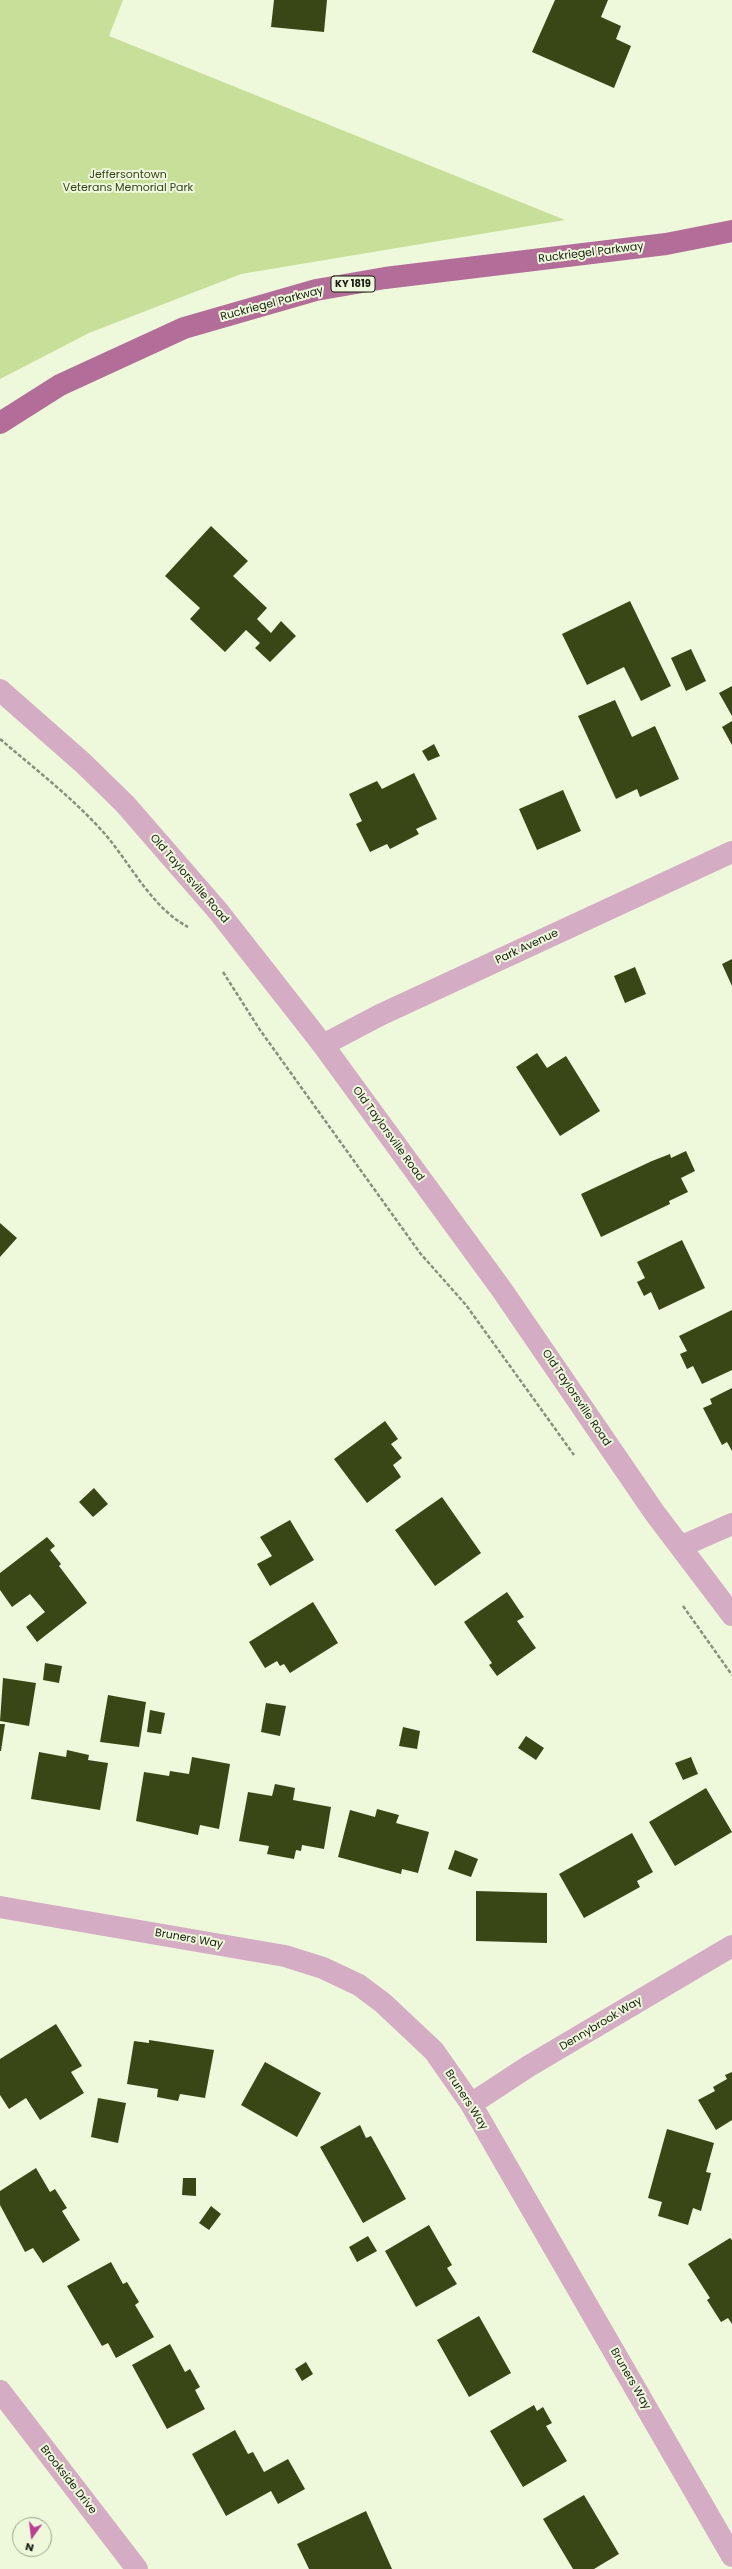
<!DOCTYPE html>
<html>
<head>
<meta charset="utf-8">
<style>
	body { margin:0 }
	#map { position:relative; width:732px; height:2569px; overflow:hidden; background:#eef9dc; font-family:Poppins,sans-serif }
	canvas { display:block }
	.north { position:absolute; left:12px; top:2517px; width:40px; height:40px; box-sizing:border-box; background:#eef9dc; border:1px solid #98a18b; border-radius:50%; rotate:194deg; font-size:11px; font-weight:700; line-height:16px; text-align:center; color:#181c11 }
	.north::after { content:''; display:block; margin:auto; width:14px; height:18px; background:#b93f92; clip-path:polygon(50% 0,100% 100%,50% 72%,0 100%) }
</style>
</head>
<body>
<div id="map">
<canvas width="732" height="2569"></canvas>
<div class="north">N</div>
</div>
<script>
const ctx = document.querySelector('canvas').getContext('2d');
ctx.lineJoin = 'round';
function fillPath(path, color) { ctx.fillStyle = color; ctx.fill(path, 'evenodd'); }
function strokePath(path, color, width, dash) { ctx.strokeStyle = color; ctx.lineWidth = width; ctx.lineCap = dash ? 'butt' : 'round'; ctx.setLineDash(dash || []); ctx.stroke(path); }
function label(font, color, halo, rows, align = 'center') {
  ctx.font = font + ' Poppins,sans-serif'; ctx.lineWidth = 4; ctx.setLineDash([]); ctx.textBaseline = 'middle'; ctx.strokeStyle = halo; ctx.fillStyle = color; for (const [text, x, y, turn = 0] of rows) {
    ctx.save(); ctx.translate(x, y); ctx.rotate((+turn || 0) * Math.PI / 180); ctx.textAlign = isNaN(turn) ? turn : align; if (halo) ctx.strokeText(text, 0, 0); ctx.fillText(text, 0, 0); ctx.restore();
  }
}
const green = new Path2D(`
	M0,0H123L109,36L565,220L241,274L89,333L0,379Z`);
const building = new Path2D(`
	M274,0H327L324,32L271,27Z
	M555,0H608L601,17L621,26L616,39L631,46L614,88L532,52Z
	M211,526L248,561L233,576L267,608L257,619L271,633L281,621L296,636L270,662L255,648L260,643L246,630L225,652L190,619L200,608L165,576Z
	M630,601L671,686L641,701L624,667L587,685L562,634Z
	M691,649L706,681L686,691L671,658Z
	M732,686V716L719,693Z
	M615,700L632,737L655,726L679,779L640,797L637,789L616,799L578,716Z
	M732,721V745L722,727Z
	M434,744L440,756L428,761L422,751Z
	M414,773L437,819L416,829L419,834L390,849L387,844L370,852L356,824L362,821L349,794L377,781L382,789Z
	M563,790L581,831L537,850L519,809Z
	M732,959V986L722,964Z
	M635,967L646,994L625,1003L614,976Z
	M537,1053L547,1068L566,1056L600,1111L560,1136L516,1067Z
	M686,1151L695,1171L681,1178L688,1192L669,1201L670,1204L601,1237L581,1194L652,1161L670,1154L671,1158Z
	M0,1223L17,1238L0,1257Z
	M682,1240L705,1288L659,1310L651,1292L644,1296L637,1282L645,1278L637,1262Z
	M732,1310V1370L702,1384L693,1366L687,1369L680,1354L687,1351L679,1336Z
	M732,1388V1451L727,1442L722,1445L703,1408L712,1404L710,1399Z
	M385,1421L398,1439L391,1444L402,1458L393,1465L401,1477L367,1503L334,1459Z
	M94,1488L108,1504L93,1517L79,1502Z
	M442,1497L481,1553L435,1586L395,1530Z
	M290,1520L314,1560L270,1586L257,1564L272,1556L260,1537Z
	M47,1537L55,1546L50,1550L61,1564L59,1566L87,1603L37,1642L26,1627L45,1612L30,1594L12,1607L0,1590V1573Z
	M507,1592L524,1617L517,1621L536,1648L497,1676L489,1665L492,1663L464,1622Z
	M313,1602L338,1643L290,1673L284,1664L280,1666L277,1661L265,1668L249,1642Z
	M45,1663L62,1666L59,1683L43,1680Z
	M3,1678L36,1683L29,1726L0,1721Z
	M108,1695L146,1702L139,1747L100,1742Z
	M266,1703L286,1706L280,1736L261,1732Z
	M150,1710L165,1713L161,1734L147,1732Z
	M0,1724H5L1,1751H0Z
	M403,1727L420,1731L417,1749L399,1746Z
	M526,1736L544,1748L536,1760L518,1748Z
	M67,1750L89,1755L88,1760L108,1763L100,1810L31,1799L39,1752L66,1757Z
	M192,1757L230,1764L219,1829L200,1825L198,1835L136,1821L144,1772L169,1776L170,1771L189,1774Z
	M691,1757L698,1774L683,1780L675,1763Z
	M275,1784L295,1788L293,1800L331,1807L324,1849L302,1845L301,1851L296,1850L294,1859L267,1854L269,1846L239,1841L248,1792L272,1796Z
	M706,1788L732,1832L675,1866L649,1822Z
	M377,1809L399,1815L396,1823L429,1832L418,1873L402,1869L401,1874L338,1857L350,1810L375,1817Z
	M632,1833L653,1872L637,1881L640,1887L584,1918L559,1874Z
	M455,1850L478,1859L471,1877L448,1869Z
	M476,1891L547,1893V1943L476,1941Z
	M56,2024L82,2066L71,2072L84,2093L40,2120L26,2098L9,2109L0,2095V2059Z
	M149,2040L214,2050L205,2098L180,2094L178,2101L157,2097L158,2089L127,2084L134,2041L149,2043Z
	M265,2062L321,2093L297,2137L241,2105Z
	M732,2072V2120L716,2130L698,2100L715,2091L713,2087L727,2079L725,2075Z
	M98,2098L126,2103L118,2143L91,2137Z
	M360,2125L366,2138L371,2136L406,2199L363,2223L320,2147Z
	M667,2129L714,2143L706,2172L711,2173L701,2211L693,2208L688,2225L658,2216L662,2202L648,2198Z
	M36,2168L50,2192L55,2189L67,2208L62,2211L80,2240L43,2263L33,2248L25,2252L0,2205V2191Z
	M183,2178H196V2196L182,2195Z
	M211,2206L221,2214L209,2230L199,2223Z
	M429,2225L452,2265L447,2268L457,2284L416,2307L385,2251Z
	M368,2236L377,2251L357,2262L349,2247Z
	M730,2238L732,2240V2324L728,2318L721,2322L707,2300L710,2298L688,2264Z
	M111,2262L123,2284L127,2282L139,2302L135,2305L154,2337L116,2358L108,2343L102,2346L67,2286Z
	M479,2316L511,2373L469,2397L437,2340Z
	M170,2344L185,2372L190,2369L200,2387L195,2390L205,2409L167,2429L132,2365Z
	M306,2362L313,2374L302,2381L295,2369Z
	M534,2405L537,2411L543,2407L552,2423L546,2426L567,2461L523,2487L490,2431Z
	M235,2430L248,2454L253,2452L264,2472L288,2459L305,2489L278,2504L271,2491L226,2516L192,2454Z
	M584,2495L619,2554L594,2569H573L543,2519Z
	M366,2511L392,2569H309L297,2544Z`);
const path = new Path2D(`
	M0,739C35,769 73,798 104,833C131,864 151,907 188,927
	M223,972L260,1030L420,1253L466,1305L574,1455
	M683,1606L732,1675`);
const minor = new Path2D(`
	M0,690L83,763L125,804L218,911L323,1045L502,1290L654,1512L732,1615
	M323,1045L380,1015L732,852
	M682,1546L732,1524
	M0,1907L285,1956L323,1968L359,1985L383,2003L434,2051L471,2104L732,2556
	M471,2104L529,2066L732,1946
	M0,2391L137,2569`);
const primary = new Path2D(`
	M0,423L60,385L184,328L316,290L385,278L666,244L732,231`);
const shields = [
	[353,284,44]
];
const shieldNames = [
	["KY 1819",353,284]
];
const parkNames = [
	["Jeffersontown",128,175],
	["Veterans Memorial Park",128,188]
];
const streetNames = [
	["Ruckriegel Parkway",591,253,-7],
	["Ruckriegel Parkway",272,304,-15],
	["Old Taylorsville Road",189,879,49],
	["Park Avenue",527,947,-25],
	["Old Taylorsville Road",388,1134,54],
	["Old Taylorsville Road",576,1398,56],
	["Bruners Way",189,1939,10],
	["Dennybrook Way",601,2024,-31],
	["Bruners Way",466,2100,57],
	["Bruners Way",630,2379,60],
	["Brookside Drive",68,2480,52]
];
fillPath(green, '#c7df98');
fillPath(building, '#394716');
strokePath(path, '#888f7b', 2.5, [4, 2]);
strokePath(minor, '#d4acc3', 22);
strokePath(primary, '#b36d99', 22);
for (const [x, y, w] of shields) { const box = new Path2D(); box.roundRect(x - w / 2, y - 8, w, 16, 3); ctx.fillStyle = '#eef9dc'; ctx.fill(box); strokePath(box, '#181c11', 1); }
label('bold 10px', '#181c11', null, shieldNames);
label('11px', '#35411a', '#eef9dc', parkNames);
label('11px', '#181c11', '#eef9dc', streetNames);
</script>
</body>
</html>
